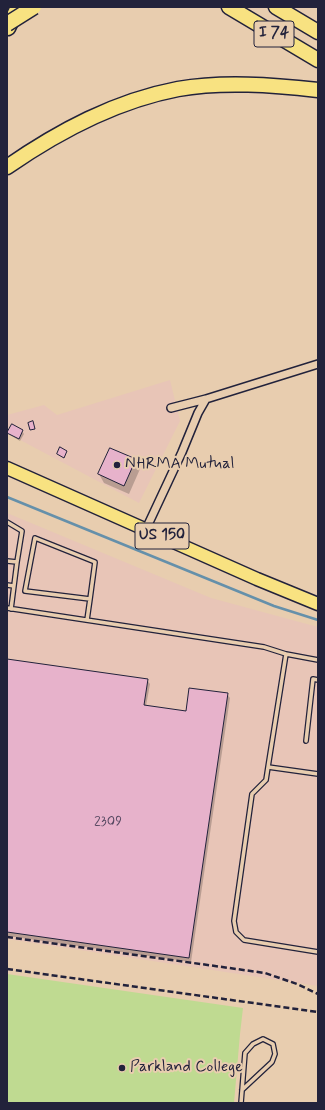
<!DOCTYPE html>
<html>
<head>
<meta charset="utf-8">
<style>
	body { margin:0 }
	#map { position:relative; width:325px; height:1110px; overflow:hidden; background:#e8cdaf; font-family:Mynerve,sans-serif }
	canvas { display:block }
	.frame { position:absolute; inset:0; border:8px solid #22223b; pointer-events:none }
</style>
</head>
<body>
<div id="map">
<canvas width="325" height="1110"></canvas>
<div class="frame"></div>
</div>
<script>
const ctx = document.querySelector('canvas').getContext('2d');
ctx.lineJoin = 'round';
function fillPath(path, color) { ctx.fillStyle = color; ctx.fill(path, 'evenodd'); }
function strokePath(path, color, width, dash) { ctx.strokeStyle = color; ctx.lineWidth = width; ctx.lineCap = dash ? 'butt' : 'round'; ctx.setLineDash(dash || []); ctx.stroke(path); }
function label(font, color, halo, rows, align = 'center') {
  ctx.font = font + ' Mynerve,sans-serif'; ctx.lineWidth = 4; ctx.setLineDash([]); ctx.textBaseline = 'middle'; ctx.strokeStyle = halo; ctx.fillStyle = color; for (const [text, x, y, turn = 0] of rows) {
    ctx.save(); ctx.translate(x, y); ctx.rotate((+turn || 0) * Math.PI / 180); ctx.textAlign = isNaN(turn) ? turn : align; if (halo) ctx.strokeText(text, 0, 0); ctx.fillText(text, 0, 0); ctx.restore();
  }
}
const built = new Path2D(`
	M170,380L180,421L139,503L7,433V415L44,405L57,415Z
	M7,513L211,598L318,627V986L7,939Z`);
const green = new Path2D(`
	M7,974L243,1008L240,1034L234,1103H7Z`);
const shadow = new Path2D(`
	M22,431L24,434L20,441L10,435L8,432Z
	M135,460L140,469L129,494L104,483L99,474Z
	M7,660L147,680L150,684L146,706L187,712L227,694L230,698L191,962L7,936Z`);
const stream = new Path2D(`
	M7,497L274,606L318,620`);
const building = new Path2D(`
	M33,421L35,429L30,430L28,423Z
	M12,424L23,430L19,439L7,433Z
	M60,447L67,451L64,458L57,454Z
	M110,448L136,459L124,486L98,474Z
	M7,659L148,679L144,705L186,711L189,688L228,693L189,958L7,932Z`);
const lane = new Path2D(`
	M7,522L22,531L17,562
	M7,561L17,562L11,609
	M7,585L14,586
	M7,608L264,647L286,654
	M87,620L90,599L25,591L35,538L95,562L90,599
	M318,660L286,654L268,767L318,774
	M306,741L313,679L318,680
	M268,767L266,780L252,794L234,921L236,932L244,940L318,952
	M241,1103L245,1053L253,1044L263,1039L273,1044L275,1054L272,1062L242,1090`);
const street = new Path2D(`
	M171,408L206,399
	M146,529L182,452L198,413L206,399L318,364`);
const primary = new Path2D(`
	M7,468L257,579L318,604`);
const highway = new Path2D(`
	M229,7L318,60
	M276,7L318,32
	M8,28L18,7
	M7,167C59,131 115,101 178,89C223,81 273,85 318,90`);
const rail = new Path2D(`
	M7,937L265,973L297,984L318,994
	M7,969L318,1012`);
const highwayBridge = new Path2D(`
	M7,24L34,7`);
const markers = [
	[117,465,4,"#22223b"],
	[122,1068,4,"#22223b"]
];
const numberNames = [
	["2309",108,822]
];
const shields = [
	[274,34,40],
	[162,536,54]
];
const shieldNames = [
	["I 74",274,34],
	["US 150",162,536]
];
const poiNames = [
	["NHRMA Mutual",125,465],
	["Parkland College",130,1068]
];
fillPath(built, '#e8c5b7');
fillPath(green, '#bfda91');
fillPath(shadow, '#0003');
strokePath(stream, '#6590aa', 2.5);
fillPath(building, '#e7b2cb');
strokePath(building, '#22223b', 1);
strokePath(lane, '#22223b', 6);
strokePath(street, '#22223b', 10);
strokePath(primary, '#22223b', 15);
strokePath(highway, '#22223b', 17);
strokePath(lane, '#e8cdaf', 3.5);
strokePath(street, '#e8cdaf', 7);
strokePath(primary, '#f8e281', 12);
strokePath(highway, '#f8e281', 14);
strokePath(rail, '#22223b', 2.5, [6, 3]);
strokePath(highwayBridge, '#22223b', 17, []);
strokePath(highwayBridge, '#f8e281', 14);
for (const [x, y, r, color] of markers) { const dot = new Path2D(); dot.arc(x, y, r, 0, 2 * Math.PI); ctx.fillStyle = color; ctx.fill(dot); strokePath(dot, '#e8cdaf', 1.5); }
label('14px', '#53465f', null, numberNames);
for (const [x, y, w] of shields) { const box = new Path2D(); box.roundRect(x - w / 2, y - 13, w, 26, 3); ctx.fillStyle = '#e8cdaf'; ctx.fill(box); strokePath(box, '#22223b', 1); }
label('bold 15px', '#22223b', null, shieldNames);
label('16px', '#22223b', '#e8cdaf', poiNames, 'left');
</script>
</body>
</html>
